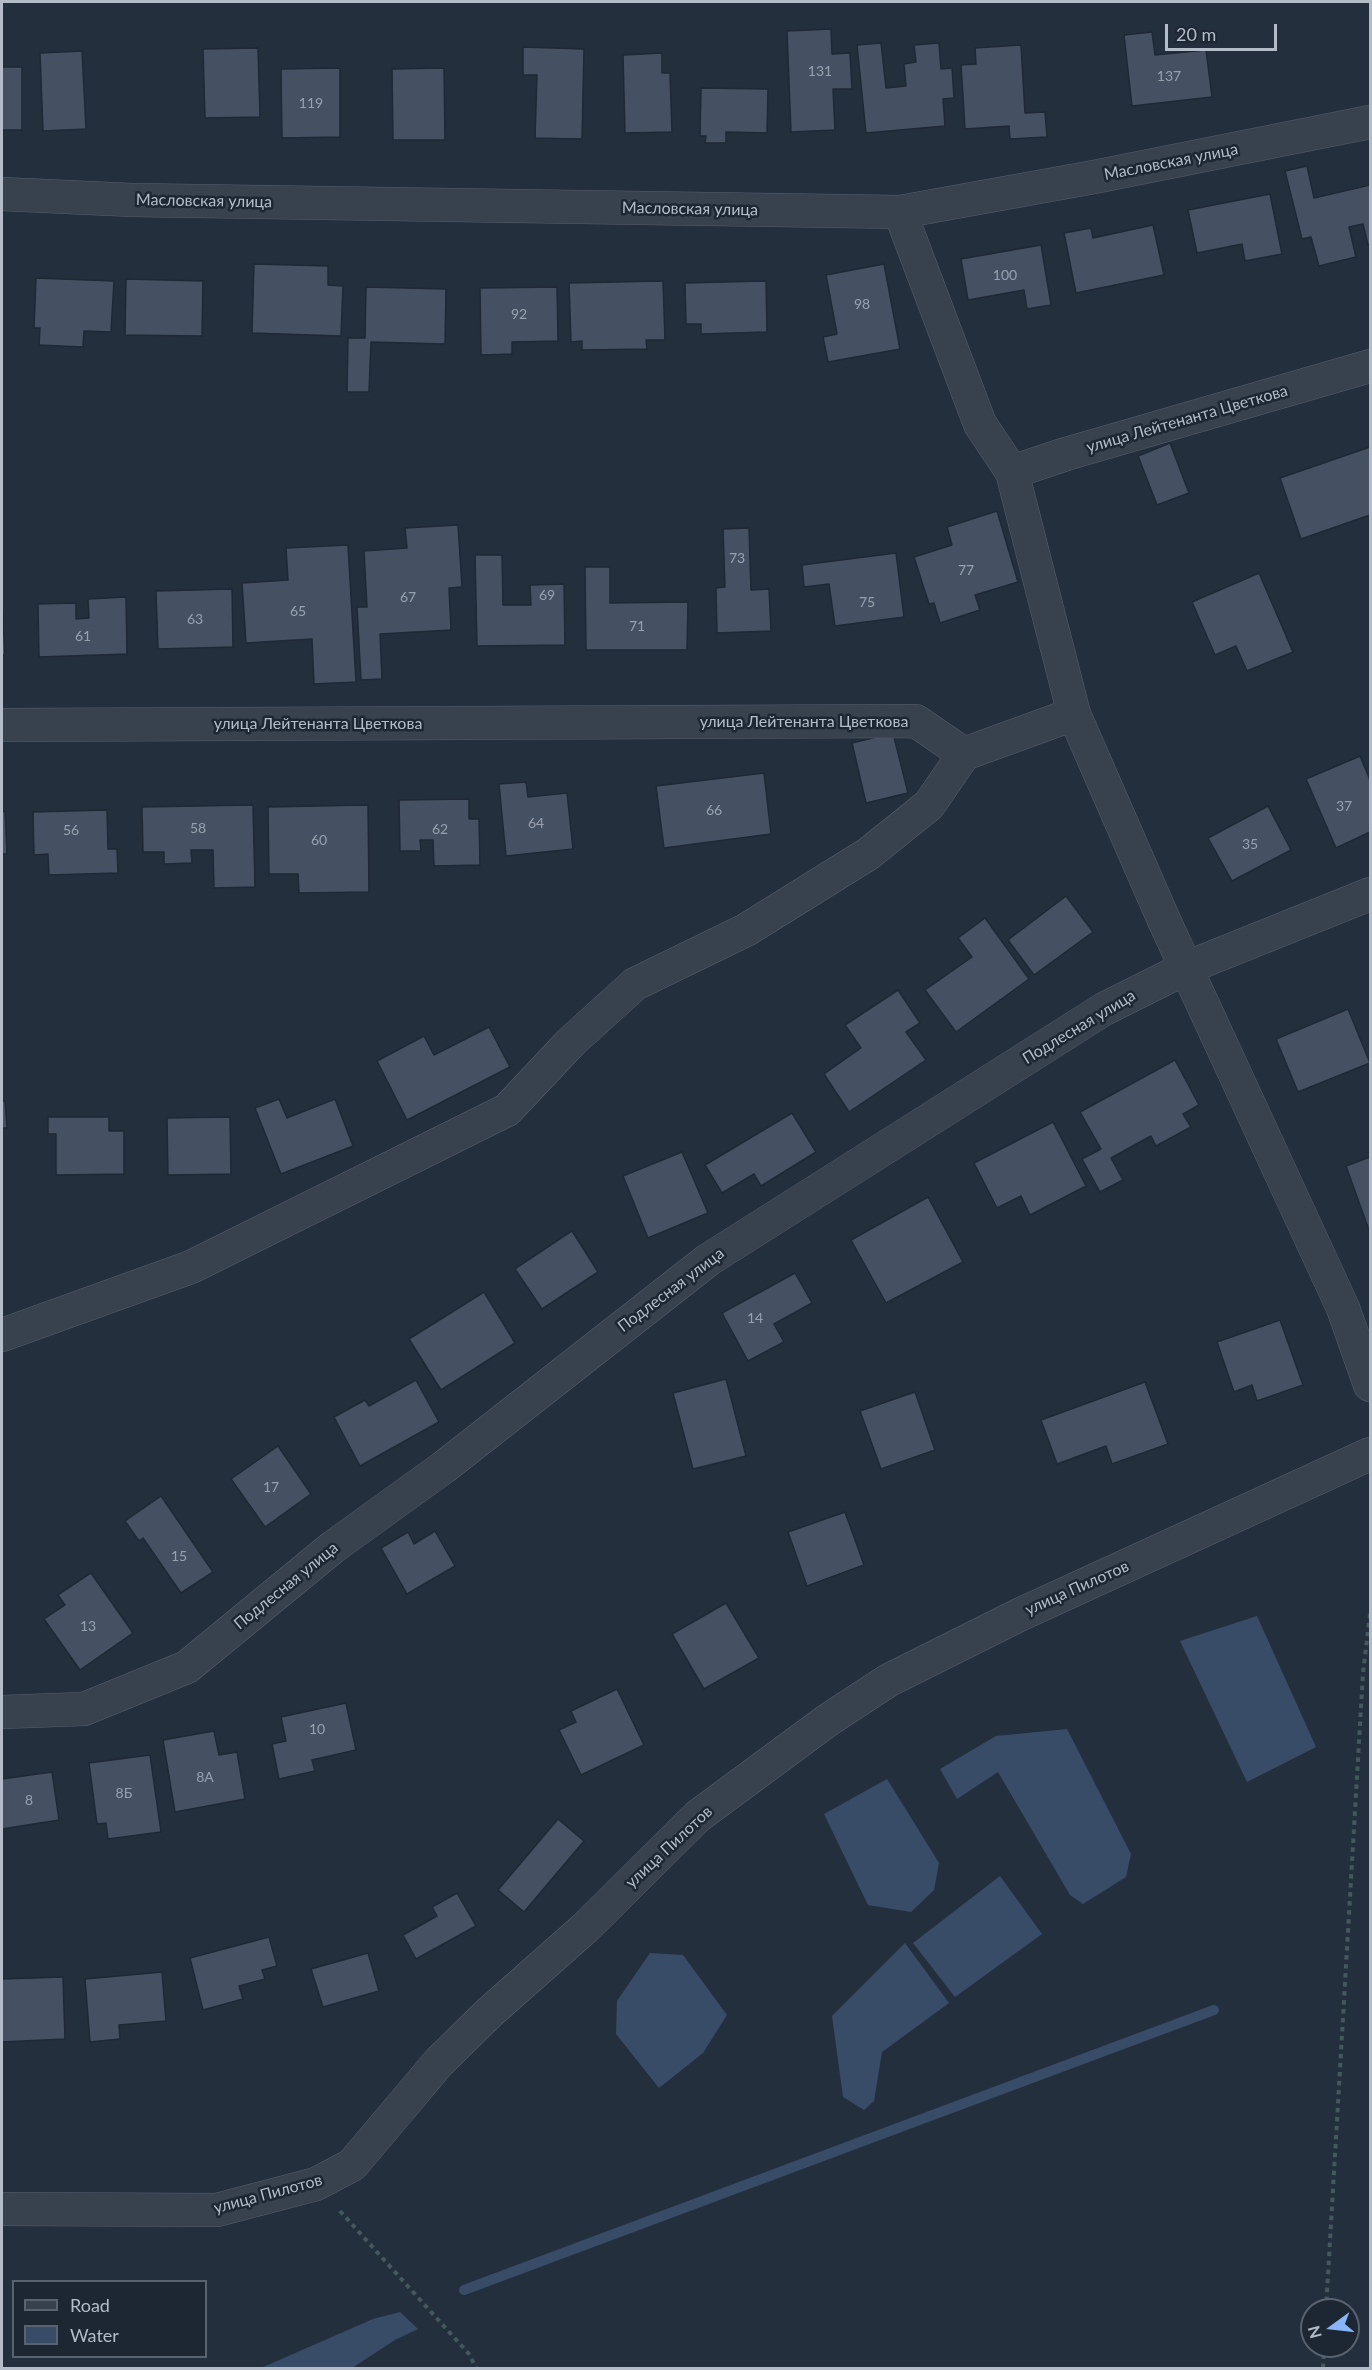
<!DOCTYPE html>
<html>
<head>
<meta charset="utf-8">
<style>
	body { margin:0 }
	#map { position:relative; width:1372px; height:2370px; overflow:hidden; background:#242f3e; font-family:Lato,sans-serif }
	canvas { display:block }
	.frame { position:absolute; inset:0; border:3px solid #b4bcc9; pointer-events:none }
	.legend { position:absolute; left:12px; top:2280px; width:195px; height:78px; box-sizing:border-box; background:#1d2633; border:2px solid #59626f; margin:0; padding:8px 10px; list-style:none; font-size:18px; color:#b4bcc9 }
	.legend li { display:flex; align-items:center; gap:12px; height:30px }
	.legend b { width:30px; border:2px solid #59626f }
	.north { position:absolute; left:1300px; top:2298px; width:60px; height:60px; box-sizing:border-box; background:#1d2633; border:2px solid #59626f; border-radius:50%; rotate:255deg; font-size:16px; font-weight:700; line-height:24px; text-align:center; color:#b4bcc9 }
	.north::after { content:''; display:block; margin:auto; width:21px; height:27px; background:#8ab4f8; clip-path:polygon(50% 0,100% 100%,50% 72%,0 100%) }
	.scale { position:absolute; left:1165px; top:24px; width:112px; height:27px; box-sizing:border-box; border:3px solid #b4bcc9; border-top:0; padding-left:8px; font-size:18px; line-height:21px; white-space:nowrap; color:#b4bcc9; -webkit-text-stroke:4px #1d2633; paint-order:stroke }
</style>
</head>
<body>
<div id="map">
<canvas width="1372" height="2370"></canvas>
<div class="frame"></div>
<ul class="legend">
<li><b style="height:8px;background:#38414e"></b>Road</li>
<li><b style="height:16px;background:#394c67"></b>Water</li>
</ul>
<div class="north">N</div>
<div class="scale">20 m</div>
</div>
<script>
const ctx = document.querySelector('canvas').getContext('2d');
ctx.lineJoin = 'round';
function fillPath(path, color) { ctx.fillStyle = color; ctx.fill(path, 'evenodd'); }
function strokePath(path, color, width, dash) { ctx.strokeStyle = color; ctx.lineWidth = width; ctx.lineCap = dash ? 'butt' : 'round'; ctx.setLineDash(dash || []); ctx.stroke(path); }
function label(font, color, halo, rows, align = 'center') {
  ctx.font = font + ' Lato,sans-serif'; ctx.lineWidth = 5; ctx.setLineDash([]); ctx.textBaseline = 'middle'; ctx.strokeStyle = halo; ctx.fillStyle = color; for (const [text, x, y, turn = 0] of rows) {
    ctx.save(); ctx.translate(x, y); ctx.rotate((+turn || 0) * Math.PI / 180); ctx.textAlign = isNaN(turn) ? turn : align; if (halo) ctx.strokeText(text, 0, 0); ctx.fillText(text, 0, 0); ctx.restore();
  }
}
const water = new Path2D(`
	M1257,1616L1316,1747L1247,1782L1180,1641Z
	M1067,1729L1131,1854L1126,1877L1083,1904L1070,1895L998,1772L957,1799L940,1769L996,1736Z
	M887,1779L939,1863L934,1890L911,1912L868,1905L824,1814Z
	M1000,1876L1042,1934L955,1997L913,1943Z
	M905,1943L949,2003L882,2052L874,2101L864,2110L843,2097L832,2016Z
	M650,1953L683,1955L727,2015L703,2053L659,2088L616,2034L617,2001Z
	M400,2312L418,2329L395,2340L352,2368H261L373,2319Z`);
const stream = new Path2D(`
	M464,2290L1214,2010`);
const building = new Path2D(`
	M831,29L832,54L850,53L852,89H833L835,130L791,132L787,31Z
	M1152,32L1155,55L1206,50L1212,97L1132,106L1124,35Z
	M881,43L886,88L906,86L904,64L916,62L914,45L939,43L941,69L952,68L954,98L943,99L945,126L866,133L857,45Z
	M1021,45L1025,113L1045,112L1047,137L1010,139L1009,126L965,129L961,65L976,64L975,48Z
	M523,47L584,49L582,139L535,138L537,75H523Z
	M258,48L260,117L205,118L203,49Z
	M82,51L86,129L43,131L40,53Z
	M662,53V73H670L672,132L625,133L623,55Z
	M2,67H22V130H2Z
	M340,68V137L282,138L281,69Z
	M444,68L445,140H393L392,69Z
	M701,88L768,89L767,133L726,132V143H705L706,136H700Z
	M1307,166L1314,198L1370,185V244L1368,245L1363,224L1349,227L1356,257L1319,266L1311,237L1302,239L1285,171Z
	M1270,194L1282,254L1245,261L1242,244L1197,253L1188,210Z
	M1153,225L1164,275L1076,293L1064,233L1091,228L1093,238Z
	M1041,245L1051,305L1027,309L1024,290L968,300L961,259Z
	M254,264L328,266V285L343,286L341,336L252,333Z
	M884,264L900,349L828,362L823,337L837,334L826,275Z
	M36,278L114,281L111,332L84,331L83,347L39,345L40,328H34Z
	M126,279L203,281L202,336L125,335Z
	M663,281L665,340H646L647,349L582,350V341L571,342L569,283Z
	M766,281L767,332L701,334V324H686L685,283Z
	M366,287L446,289L445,344L371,342L369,392H347L348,338H365Z
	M557,287L558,341L512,342V354L481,355L480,288Z
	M1170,443L1189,493L1157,505L1138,456Z
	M1370,447V515L1301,539L1280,478Z
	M997,511L1018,582L975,595L980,610L940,623L934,603L929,604L914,557L952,545L947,527Z
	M458,525L462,587L449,588L451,630L380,634L382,679L361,680L357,607H367L364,551L407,548L405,528Z
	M749,528L751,590L769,589L771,631L717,633L716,588L725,587L723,529Z
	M348,545L356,682L314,684L312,639L246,643L242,583L288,580L286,548Z
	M896,553L904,617L835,626L829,584L804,587L802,565Z
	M475,555H502L503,605H531L530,585L564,584L565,645L477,646Z
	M585,567H610V603L688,602L687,650H586Z
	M1259,573L1293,652L1247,671L1236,646L1215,655L1192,602Z
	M232,589L233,647L158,649L156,591Z
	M126,597L127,654L39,657L38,604L76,603V619L89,618L88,599Z
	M2,598L5,655H2Z
	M893,733L908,793L866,803L852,743Z
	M1360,756L1370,780V832L1336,848L1306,779Z
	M764,773L771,834L664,848L656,786Z
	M526,782L528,797L567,793L573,849L506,856L499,784Z
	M469,799V819H479L480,865L434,866L433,840H420L421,851H400L399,800Z
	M253,805L255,887L214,888L213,850H191L192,863L164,864V852H143L142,807Z
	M368,805L369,892L299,893L298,874H269L268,807Z
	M1268,806L1291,850L1232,881L1208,838Z
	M107,810L108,849H117L118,873L49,875L48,854L34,855L33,812Z
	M5,811L7,854H2V812Z
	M1066,896L1093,932L1034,975L1008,940Z
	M985,918L1029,979L956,1032L925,990L972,957L958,938Z
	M898,990L920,1023L906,1032L926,1060L849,1112L824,1074L861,1048L845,1025Z
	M1348,1009L1370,1063L1298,1092L1276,1039Z
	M489,1027L510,1067L407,1120L377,1061L424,1036L434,1055Z
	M1175,1060L1199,1105L1183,1114L1191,1127L1156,1146L1151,1136L1111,1158L1123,1180L1100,1192L1082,1159L1101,1149L1080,1112Z
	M279,1099L287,1118L335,1099L353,1146L281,1174L255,1108Z
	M2,1101H5L7,1128H2Z
	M792,1113L816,1152L761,1186L754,1174L722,1193L705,1165Z
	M48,1117H109V1131H124V1174L56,1175V1134H48Z
	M230,1117L231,1174L168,1175L167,1118Z
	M1053,1122L1086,1186L1030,1215L1021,1196L997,1208L974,1163Z
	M682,1152L708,1213L648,1238L623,1176Z
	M1370,1157V1233L1346,1166Z
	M928,1197L963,1262L886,1303L851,1240Z
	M572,1231L598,1272L542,1309L515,1269Z
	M795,1273L812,1303L774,1324L784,1342L748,1361L722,1313Z
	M484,1292L515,1343L441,1390L409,1339Z
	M1280,1320L1303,1385L1257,1401L1252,1385L1234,1392L1217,1342Z
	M726,1379L746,1456L693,1469L673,1393Z
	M416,1380L439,1422L360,1466L334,1417L365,1400L369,1406Z
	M1145,1382L1168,1444L1112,1464L1106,1446L1057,1464L1041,1420Z
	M915,1392L935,1450L881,1469L860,1411Z
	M278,1446L311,1494L265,1527L231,1479Z
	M161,1496L213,1572L181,1593L143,1538L139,1541L125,1521Z
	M845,1512L864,1565L807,1586L788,1532Z
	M435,1531L455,1566L407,1594L381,1548L408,1532L414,1544Z
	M91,1573L133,1633L80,1670L44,1619L65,1605L58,1595Z
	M726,1603L759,1658L704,1689L672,1634Z
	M617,1689L644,1745L581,1775L559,1730L576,1722L571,1711Z
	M346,1703L356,1750L312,1760L315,1771L279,1779L272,1744L286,1741L281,1717Z
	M214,1731L219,1755L237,1752L245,1799L175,1812L163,1740Z
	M150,1755L161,1832L108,1839L106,1823L97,1824L89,1763Z
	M52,1772L59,1820L2,1829V1779Z
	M558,1819L584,1841L524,1912L498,1890Z
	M457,1893L476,1926L416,1959L403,1935L437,1916L432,1907Z
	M269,1937L277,1966L262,1970L265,1979L239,1986L243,1999L203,2010L190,1958Z
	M368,1953L379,1991L323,2007L311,1969Z
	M162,1972L166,2021L119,2025L120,2039L90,2042L85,1979Z
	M63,1977L65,2039L2,2042V1979Z`);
const path = new Path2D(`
	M340,2211L469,2354L476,2368
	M1326,2310L1363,1673L1370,1614
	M1323,2368L1324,2346`);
const minor = new Path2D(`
	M2,194L132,200L900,212L1094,177L1370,122
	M900,212L980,424L1012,472
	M1074,714L1163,918L1343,1308L1370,1385
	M2,725L916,721L964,754L1074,714L1012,472L1066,454L1370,366
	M2,1335L191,1267L507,1110L571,1042L635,984L746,930L868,854L929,805L964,754
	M2,1712L84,1709L187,1667L333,1547L444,1467L708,1260L1104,1009L1186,968L1370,894
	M2,2209L217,2210L316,2184L352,2165L439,2062L490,2012L585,1928L698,1816L828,1720L889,1680L1019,1615L1370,1454`);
const numberNames = [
	["131",820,71],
	["137",1169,76],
	["119",311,103],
	["100",1005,275],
	["98",862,304],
	["92",519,314],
	["73",737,558],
	["77",966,570],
	["69",547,595],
	["67",408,597],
	["75",867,602],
	["65",298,611],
	["63",195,619],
	["71",637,626],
	["61",83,636],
	["37",1344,806],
	["66",714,810],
	["64",536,823],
	["58",198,828],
	["62",440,829],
	["56",71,830],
	["60",319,840],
	["35",1250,844],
	["14",755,1318],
	["17",271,1487],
	["15",179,1556],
	["13",88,1626],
	["10",317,1729],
	["8А",205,1777],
	["8Б",124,1793],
	["8",29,1800]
];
const streetNames = [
	["Масловская улица",1171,162,-11],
	["Масловская улица",204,201,1],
	["Масловская улица",690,209,1],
	["улица Лейтенанта Цветкова",1187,419,-16],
	["улица Лейтенанта Цветкова",804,722],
	["улица Лейтенанта Цветкова",318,724],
	["Подлесная улица",1079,1027,-31],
	["Подлесная улица",671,1290,-37],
	["Подлесная улица",286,1586,-39],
	["улица Пилотов",1077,1588,-24],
	["улица Пилотов",669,1847,-43],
	["улица Пилотов",268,2194,-15]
];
fillPath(water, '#394c67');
strokePath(stream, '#394c67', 10);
fillPath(building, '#455162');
strokePath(building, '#1f2835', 1.5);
strokePath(minor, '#565f6c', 34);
strokePath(path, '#44595c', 4, [4.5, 4.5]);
strokePath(minor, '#38414e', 33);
label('14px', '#98a1af', null, numberNames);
label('16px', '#b4bcc9', '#1d2633', streetNames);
</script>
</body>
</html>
